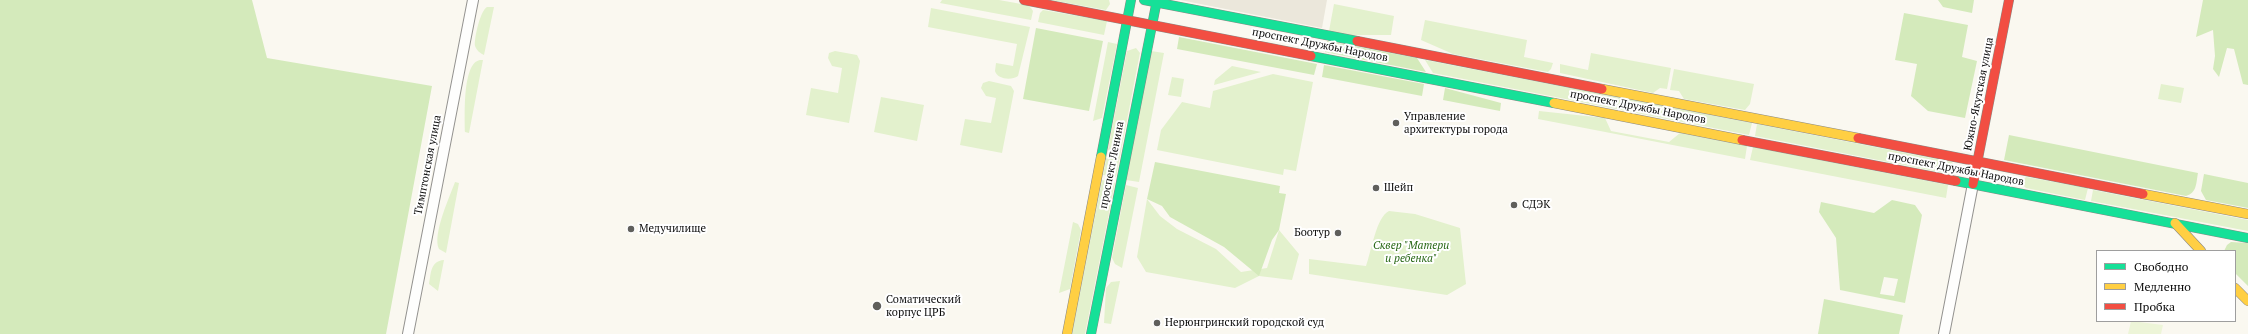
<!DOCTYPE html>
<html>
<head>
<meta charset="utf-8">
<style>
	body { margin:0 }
	#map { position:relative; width:2248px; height:334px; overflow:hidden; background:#faf8f0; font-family:"PT Serif",serif }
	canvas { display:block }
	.legend { position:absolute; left:2096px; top:250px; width:140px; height:72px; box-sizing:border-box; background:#fff; border:1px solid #9e9e9e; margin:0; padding:5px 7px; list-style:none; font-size:12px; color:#0c0c0c }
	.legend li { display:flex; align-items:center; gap:8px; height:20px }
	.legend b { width:20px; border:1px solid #9e9e9e }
</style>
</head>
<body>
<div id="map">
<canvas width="2248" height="334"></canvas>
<ul class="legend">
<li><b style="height:5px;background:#16e098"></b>Свободно</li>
<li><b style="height:5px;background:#ffcf43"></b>Медленно</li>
<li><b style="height:5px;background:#f24e42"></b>Пробка</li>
</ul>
</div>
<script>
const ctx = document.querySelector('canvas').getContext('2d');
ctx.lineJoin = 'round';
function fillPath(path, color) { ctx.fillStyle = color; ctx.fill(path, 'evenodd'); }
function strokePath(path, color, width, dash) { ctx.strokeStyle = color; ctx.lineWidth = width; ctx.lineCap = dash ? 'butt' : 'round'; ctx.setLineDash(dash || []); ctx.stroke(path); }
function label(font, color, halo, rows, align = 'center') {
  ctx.font = font + ' "PT Serif",serif'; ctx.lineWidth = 4; ctx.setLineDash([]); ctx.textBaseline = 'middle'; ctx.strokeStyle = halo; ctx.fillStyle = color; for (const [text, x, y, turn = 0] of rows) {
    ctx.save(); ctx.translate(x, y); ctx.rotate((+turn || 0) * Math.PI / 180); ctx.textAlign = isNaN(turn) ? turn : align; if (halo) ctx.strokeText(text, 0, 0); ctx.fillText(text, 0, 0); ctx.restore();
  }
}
const green = new Path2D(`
	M942,0H999L1027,5L1031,8L1033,11L1031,20L940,3Z
	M1051,0H1109L1110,4L1106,10Z
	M1334,4L1394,16L1391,35H1351L1329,31Z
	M487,7H494L484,55C480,53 477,51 475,46C474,39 480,11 487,7Z
	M931,8L1030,27L1018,76C1011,81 997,79 995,71L996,63L1013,66L1017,44L928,27Z
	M1043,10L1107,21L1104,35L1038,22L1040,13Z
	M1425,20L1527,40L1524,57L1553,63L1551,69L1548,72L1453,54L1421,40Z
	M1108,42L1117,44L1102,118L1093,121Z
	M1136,48L1140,53L1116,177L1103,175L1127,51Z
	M835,51L857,55L860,61L849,123L806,115L811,88L838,93L842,68L832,66L828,58L829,53Z
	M1151,51L1164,53L1139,182L1126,180Z
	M1591,53L1671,68L1667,89L1660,88L1653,93L1560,73V64L1588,70Z
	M480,60H483L469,133L465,132C465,117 462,63 480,60Z
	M1425,60L1752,123L1749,135L1433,73Z
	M1232,66L1261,72L1214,85L1215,80Z
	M1674,69L1754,84L1750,104L1745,110L1684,99L1679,91L1670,90Z
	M1273,74L1313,82L1296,171L1284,169L1283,175L1157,150L1161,130L1182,102L1210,108L1213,91Z
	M1172,77L1184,79L1181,97L1168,95Z
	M989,81L1011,86L1014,91L1002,153L960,145L965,119L991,123L996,98L986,96L981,88L983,83Z
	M2161,84L2184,88L2181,103L2158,99Z
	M881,97L924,105L917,141L874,132Z
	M1539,111L1605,118L1611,131L1669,142L1680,133L1747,146L1745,159L1538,119Z
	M1757,124L1952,162L1955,169L1953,173L1950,174L1755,136Z
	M1753,147L1948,185L1946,198L1750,160Z
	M2026,177L2088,188L2085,200L2026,188L2021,183Z
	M1102,180L1115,183L1085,334H1072Z
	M455,182L459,183L446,253L439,249C432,235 450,196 455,182Z
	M1126,185L1138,188L1122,268L1115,264L1112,258Z
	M2093,190L2248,220V231L2091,201Z
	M1147,199L1160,216L1177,229L1216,249L1241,272L1267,268L1279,230L1299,254L1292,280L1259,276L1235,288L1146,272L1137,257Z
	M1389,211L1415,214L1460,228L1466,284L1447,295L1309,274V259L1366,266C1371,253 1376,217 1389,211Z
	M1073,222L1078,224L1081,230L1070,289L1059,293Z
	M444,260L438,291L429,284C431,274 430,261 444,260Z
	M1120,281L1111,324L1104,323L1106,288L1111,282Z`);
const forest = new Path2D(`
	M0,0H252L267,58L432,86L386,334H0Z
	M1938,0H1974L1972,13L1943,7Z
	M2203,0H2248V85L2243,84L2234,49L2227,48L2219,77L2213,69L2215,56L2213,30L2196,37Z
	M1904,13L1968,25L1962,57L1977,61L1965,118L1928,111L1911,96L1917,64L1895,60Z
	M1036,28L1103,41L1089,111L1023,99Z
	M1179,37L1317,64L1314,75L1177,49Z
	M1327,41L1417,58L1426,72L1325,52Z
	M1324,65L1424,84L1422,96L1322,77Z
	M1445,88L1501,103L1500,111L1443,100Z
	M2009,135L2198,173C2196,183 2197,193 2186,196L2004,160Z
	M1155,162L1280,186L1279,193L1286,194L1279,230L1272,240L1259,276L1224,247L1170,217L1162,206L1147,199Z
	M2204,174L2248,183V208L2206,200L2201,191Z
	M1892,200L1915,205L1922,215L1905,303L1840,290L1836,238L1819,212L1821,202L1874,213ZM1884,277L1898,279L1894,296L1880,294Z
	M2231,242L2248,243V286L2235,273V251H2224L2227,245Z
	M1824,299L1903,315L1899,334H1818Z`);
const pitch = new Path2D(`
	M2131,321L2163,325L2161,334H2128Z`);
const plaza = new Path2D(`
	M1180,0H1327L1322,28Z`);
const street = new Path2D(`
	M408,334L473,0
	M1944,334L1973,184`);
const fast = new Path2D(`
	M1144,0L1357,41
	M1311,56L1554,103
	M1101,157L1131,0
	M1956,181L2248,238
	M1091,334L1157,0`);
const slow = new Path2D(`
	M1602,89L1858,138
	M1554,103L1742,140
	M2143,194L2248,214
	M2175,223L2201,251
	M2235,288L2248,301
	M1067,334L1101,157`);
const jam = new Path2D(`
	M1024,0L1311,56
	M1357,41L1602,89
	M1858,138L2143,194
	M1742,140L1956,181
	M1973,184L2009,0`);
const markers = [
	[1396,123,4,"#5f5f5c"],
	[1376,188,4,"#5f5f5c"],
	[1514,205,4,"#5f5f5c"],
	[631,229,4,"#5f5f5c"],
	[1338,233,4,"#5f5f5c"],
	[877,306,5,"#5f5f5c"],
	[1157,323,4,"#5f5f5c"]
];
const streetNames = [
	["проспект Дружбы Народов",1320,45,11],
	["Южно-Якутская улица",1979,94,-79],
	["проспект Дружбы Народов",1638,107,11],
	["Тимптонская улица",428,165,-79],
	["проспект Ленина",1112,165,-79],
	["проспект Дружбы Народов",1956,169,11]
];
const poiNames = [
	["Управление",1404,117],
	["архитектуры города",1404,130],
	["Шейп",1384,188],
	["СДЭК",1522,205],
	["Медучилище",639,229],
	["Боотур",1330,233,"right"],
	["Соматический",886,300],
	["корпус ЦРБ",886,313],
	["Нерюнгринский городской суд",1165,323]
];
const parkNames = [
	["Сквер \"Матери",1411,246],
	["и ребенка\"",1411,259]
];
fillPath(green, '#e3f1cd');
fillPath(forest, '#d4eabb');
fillPath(pitch, '#edf5d8');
fillPath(plaza, '#ebe7db');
strokePath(street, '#93928f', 12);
strokePath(fast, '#8a8985', 10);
strokePath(slow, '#8a8985', 10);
strokePath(jam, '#8a8985', 10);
strokePath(street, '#fefefd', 10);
strokePath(fast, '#16e098', 9);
strokePath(slow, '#ffcf43', 9);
strokePath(jam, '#f24e42', 9);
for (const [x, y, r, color] of markers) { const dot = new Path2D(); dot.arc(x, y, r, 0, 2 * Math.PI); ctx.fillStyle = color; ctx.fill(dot); strokePath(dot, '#fff', 1.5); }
label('11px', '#0c0c0c', '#fff', streetNames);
label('11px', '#0c0c0c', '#fff', poiNames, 'left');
label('italic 11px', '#296817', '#fff', parkNames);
</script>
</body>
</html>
